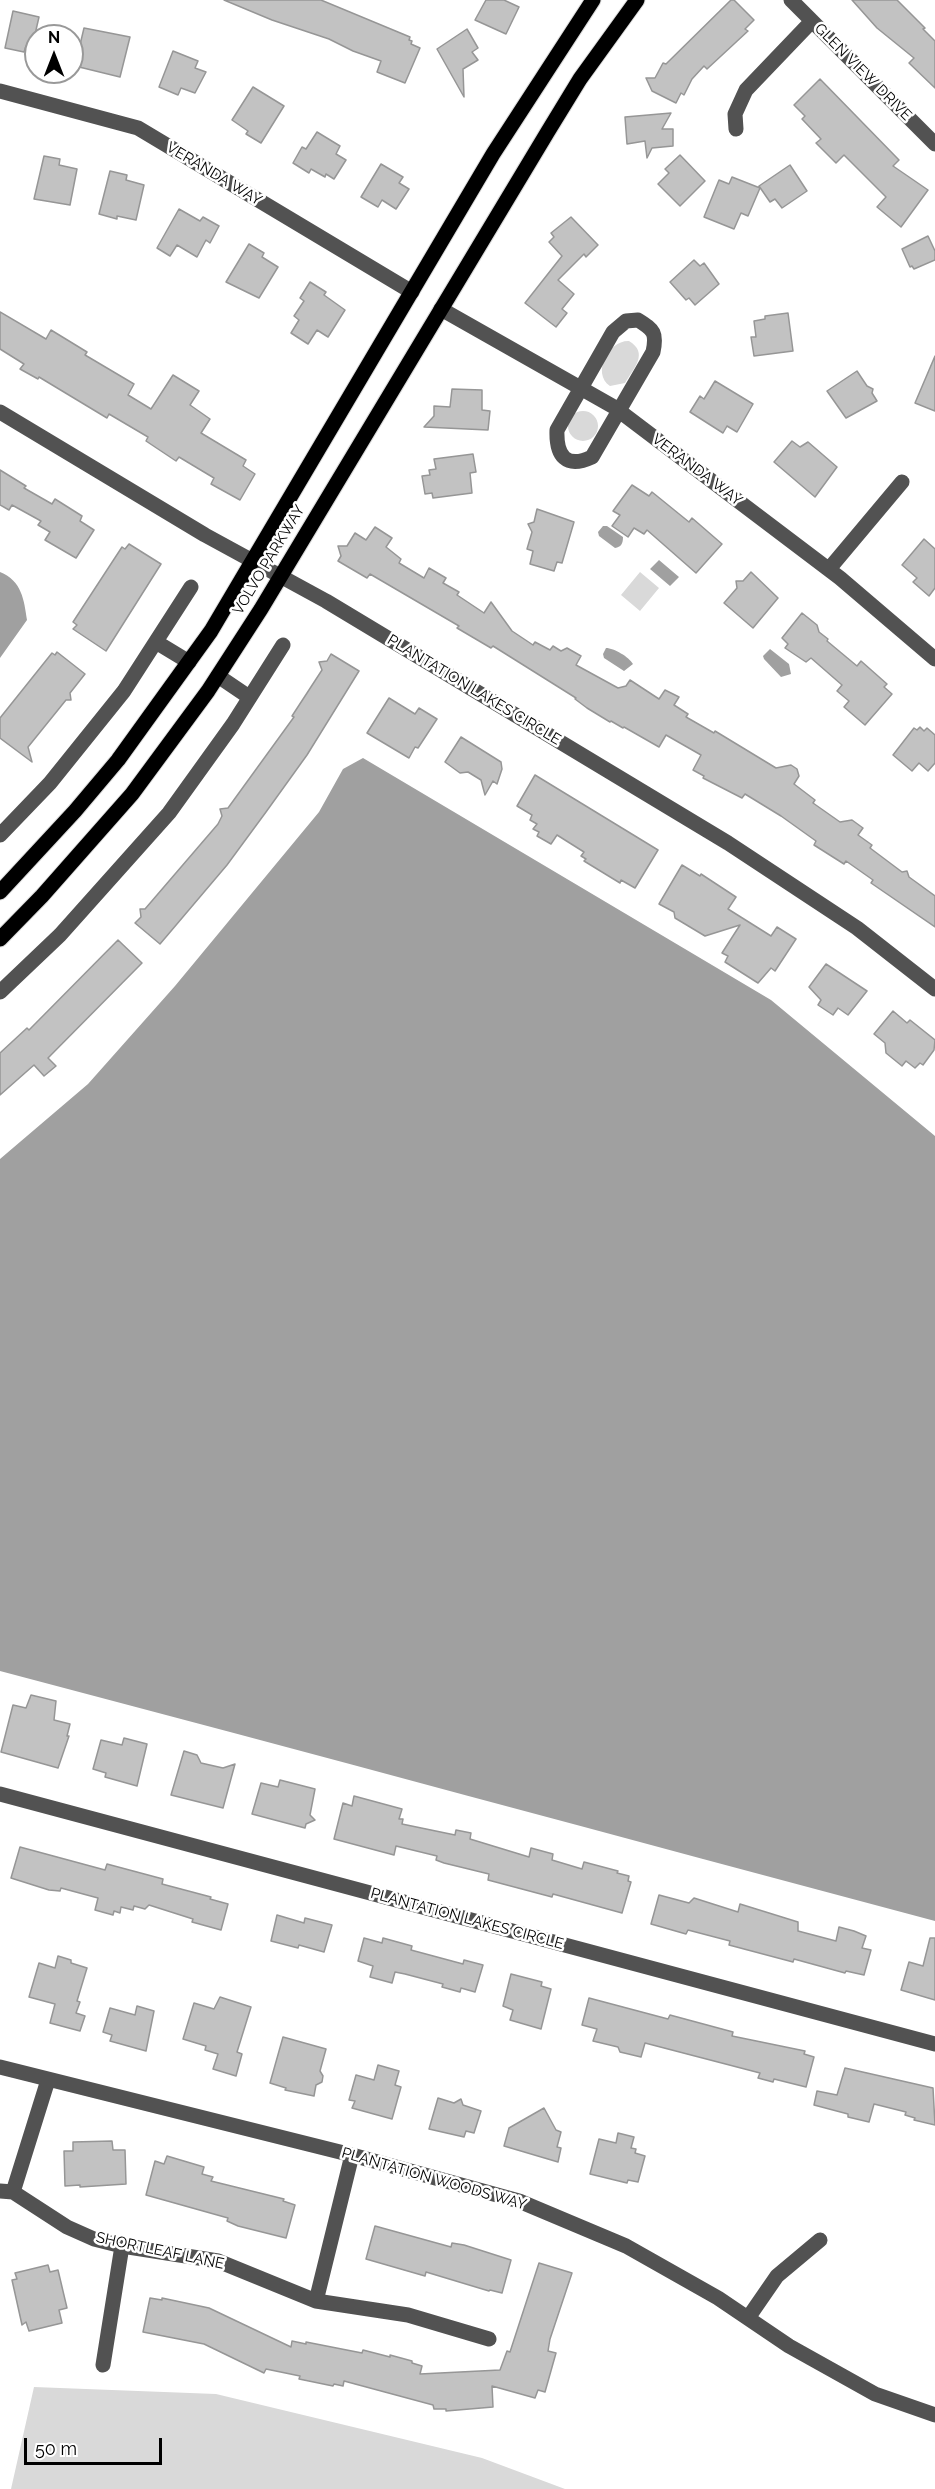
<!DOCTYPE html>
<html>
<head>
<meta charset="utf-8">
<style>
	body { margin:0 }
	#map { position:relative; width:935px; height:2489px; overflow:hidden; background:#fff; font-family:Raleway,sans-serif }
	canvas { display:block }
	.north { position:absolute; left:24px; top:24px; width:60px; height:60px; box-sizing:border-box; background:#fff; border:2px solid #999; border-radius:50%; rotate:0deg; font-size:16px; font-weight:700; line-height:24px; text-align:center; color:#000 }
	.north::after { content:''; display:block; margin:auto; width:21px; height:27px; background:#000; clip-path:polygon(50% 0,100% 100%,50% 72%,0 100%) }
	.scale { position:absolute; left:24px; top:2438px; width:138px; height:27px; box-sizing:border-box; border:3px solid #000; border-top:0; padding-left:8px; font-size:18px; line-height:21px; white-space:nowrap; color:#000; -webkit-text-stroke:4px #fff; paint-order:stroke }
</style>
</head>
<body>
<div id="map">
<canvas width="935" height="2489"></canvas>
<div class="north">N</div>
<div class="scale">50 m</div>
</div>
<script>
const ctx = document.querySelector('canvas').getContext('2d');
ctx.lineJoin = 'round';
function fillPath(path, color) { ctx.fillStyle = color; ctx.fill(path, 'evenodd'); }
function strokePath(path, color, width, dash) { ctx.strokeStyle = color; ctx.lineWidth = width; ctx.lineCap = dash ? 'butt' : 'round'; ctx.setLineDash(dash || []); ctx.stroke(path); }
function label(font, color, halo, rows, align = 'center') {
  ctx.font = font + ' Raleway,sans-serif'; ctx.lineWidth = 5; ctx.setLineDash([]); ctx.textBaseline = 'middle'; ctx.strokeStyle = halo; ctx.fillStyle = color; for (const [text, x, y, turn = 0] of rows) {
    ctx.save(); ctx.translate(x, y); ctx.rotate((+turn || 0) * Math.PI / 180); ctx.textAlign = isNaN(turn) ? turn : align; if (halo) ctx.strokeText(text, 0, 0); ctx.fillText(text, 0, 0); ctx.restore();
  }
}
const green = new Path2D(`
	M629,341C649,353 634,368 625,383L610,386C591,373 609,340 629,341Z
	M568 426a15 15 0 1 1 30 0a15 15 0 1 1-30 0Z
	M640,572L659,588L640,611L621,595Z
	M34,2387L216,2394L482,2458L565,2489H11Z`);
const water = new Path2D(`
	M603,526H607L623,537C623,544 621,547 615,548L599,536L598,532Z
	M659,560L679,577L670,586L650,569Z
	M0,572C22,581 24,600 27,620L0,658Z
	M606,648C614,648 629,657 633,664L624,671L604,658L603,654Z
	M770,649L789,664L791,674L781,677L764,659L763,656Z
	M363,758L771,1000L935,1136V1921C623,1838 312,1753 0,1671V1159L88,1084L175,986L319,812L343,769Z`);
const building = new Path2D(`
	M224,0H321L410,37L409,40L412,41L411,44L420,48L405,83L377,72L381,61L353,51L329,39L272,20Z
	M486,0H504L519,7L506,34L475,20Z
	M731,0H734L754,20L745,29L748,31L707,69L704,66L692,79L684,95L681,93L676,103L652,91L646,78H655L663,63L666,64Z
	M852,0H897L925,28L923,29L935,41V88L909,63L914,58L877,28Z
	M13,11L39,17L36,30V48L26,46L24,52L5,48Z
	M84,28L130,37L120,77L75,66Z
	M467,29L478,48L472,52L478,60L463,69L464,97L437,49Z
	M173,51L198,61L195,68L206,72L195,93L181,88L178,95L159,87Z
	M820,79L899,160L893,166L928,190L901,227L877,207L886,197L844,155L836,163L816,143L821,139L802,119L805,116L794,105Z
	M253,87L284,106L261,143L246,134L248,131L232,120Z
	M671,113L662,129H673V146L652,148L647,158L645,141L627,144L625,117Z
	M317,132L340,146L336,154L346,160L334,179L326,174L325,177L311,169L309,173L293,163L302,147L306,149Z
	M680,155L705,181L680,206L658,184L669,173L665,169Z
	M44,156L60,159L59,165L77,169L70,205L34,199Z
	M381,164L403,177L399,183L409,189L396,209L382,200L378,207L361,197Z
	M790,165L807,191L782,208L775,199L770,202L759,186Z
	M110,171L127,175L126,180L144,185L136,220L117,216V219L99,214Z
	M732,177L760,188L748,216L741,213L734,229L704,217L719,180L729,184Z
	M179,209L200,221L203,217L219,226L210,243L206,240L197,257L177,245L170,256L157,248Z
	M571,217L598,245L586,257L584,254L558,280L574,294L562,309L567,313L556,327L525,303L562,256L549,242L554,237L551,233Z
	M928,236L935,251V260L914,269L912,266L910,267L902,249Z
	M249,244L264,253L262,257L278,267L259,298L226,282Z
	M694,260L700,266L704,263L719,284L695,305L689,298L686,300L670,282Z
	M310,282L326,292L324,295L345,310L328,337L317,330L308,344L291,333L299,320L294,316L304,301L300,298Z
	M0,312L46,339L51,330L87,352L85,355L134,384L128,395L151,409L173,375L199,391L190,405L210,419L201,433L246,460L243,466L255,474L240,500L211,484L214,478L179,457L176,461L146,441L148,437L109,414L107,418L39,377L38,379L20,369L24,364L0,349Z
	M788,313L793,351L754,356L751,337H756L754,321L765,319V316Z
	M935,356V411L915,403Z
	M857,371L867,386L873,389L872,393L877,401L846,418L827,391Z
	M715,381L753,404L737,432L727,426L723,433L690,412L700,396L704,399Z
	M452,389L482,390V410L490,411L488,430L424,427L434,416V406L450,407Z
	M792,441L800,447L808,442L837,467L815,497L774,462Z
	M473,454L476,472L470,473L472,493L433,498L432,493L425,494L422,476L430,475L429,470L436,469L434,459Z
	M0,470L26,486L24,488L52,504L55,499L82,516L80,521L94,530L76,558L45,540L50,532L38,525L41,521L12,505L9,510L0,505Z
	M632,485L649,496L652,492L689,522L692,518L722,544L696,573L647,530L644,534L634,528L628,537L612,526L620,515L613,511Z
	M537,509L574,522L562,563L557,562L554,571L530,564L533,551L527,549L532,532L528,524L534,522Z
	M375,527L392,538L386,547L401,559L399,563L424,578L429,568L446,578L443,583L459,592L457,595L484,613L491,602L512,631L533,645L535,642L550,650L553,646L561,651L567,648L581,656L576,665L618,688L626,686L630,680L659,699L665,690L679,697L674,705L688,714L686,717L714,733L715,731L776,768L791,765L797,769L799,776L794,784L815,800L813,803L840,822L852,820L863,828L858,835L872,845L870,848L902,872L907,871L909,877L935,896V927L871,883L873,880L846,861L844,864L814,845L816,841L781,816L745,794L742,798L703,778L704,776L693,770L701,755L666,735L659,747L624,727L623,728L611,721L610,722L587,708L575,699L576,698L493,646L491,648L457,628L459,626L370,574L367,578L338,561L341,556L338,546H347L355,533L366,540Z
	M924,539L935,549V588L929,596L913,582L917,578L902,565Z
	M129,544L161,564L106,651L73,629L77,625L73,622L122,547L125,549Z
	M751,572L778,598L753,628L724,603L737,588L736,581H743Z
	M802,613L817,625L819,632L828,639L827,641L857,666L861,661L887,684L884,687L892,694L865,725L844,707L849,701L837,691L842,685L811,658L806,662L785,648L788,644L782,638Z
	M57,652L85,674L70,693L71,700H66L28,747L32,762L0,738V718L52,653L55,655Z
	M331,654L359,671L307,755L266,812L227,865L160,944L135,923L141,917L140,909H145L218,824L222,816L220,809L228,808L294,717L292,716L322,670L319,662L327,661Z
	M389,698L415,714L419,708L437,719L418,748L415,747L409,758L367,733Z
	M920,727L924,731L927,728L935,735V763L928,771L919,763L912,771L893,755L914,728L917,730Z
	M461,737L501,762L502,769L497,784L493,781L485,795L481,780L468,772L460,773L445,762Z
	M535,775L658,850L635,888L621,880L620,883L584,861L586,859L581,856L584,852L557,835L551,844L537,836L539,832L533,829L537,824L530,820L532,815L517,806Z
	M682,865L700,876L701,874L736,897L728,909L771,936L777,927L796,939L775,971L771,968L758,983L725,962L728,956L722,953L740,925L705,936L675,918L674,912L659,904Z
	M118,940L142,963L48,1058L56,1066L44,1076L34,1065L0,1095V1053L27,1028L29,1030Z
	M826,964L867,991L848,1015L838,1008L833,1015L818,1005L821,1000L809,987Z
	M893,1011L907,1023L910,1020L935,1040L934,1050L923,1065L920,1063L915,1068L906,1061L902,1066L886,1053L885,1043L874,1034Z
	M31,1695L56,1701L54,1720L70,1724L67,1736H69L58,1768L1,1752L13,1705L26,1708Z
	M124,1738L147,1744L137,1786L105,1777L106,1773L93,1769L101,1740L122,1745Z
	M184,1751L197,1755L201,1763L223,1768L235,1764L223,1808L171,1795Z
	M280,1780L315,1789L310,1815L315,1820L306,1824L305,1828L252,1814L261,1783L278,1787Z
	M354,1796L402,1809L399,1819H403L402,1824L455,1835L456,1830L471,1833L470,1839L529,1857L531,1848L553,1854L552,1860L582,1869L584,1862L618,1871L617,1873L629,1876L628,1881L631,1882L622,1913L553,1894L552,1897L488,1880L489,1874L444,1863L436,1860L437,1856L396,1846L394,1855L334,1839L343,1803L352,1806Z
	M20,1847L105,1870L107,1864L163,1879L162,1884L211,1897L210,1899L228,1904L221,1930L192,1922L193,1919L149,1905L145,1909L134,1906L133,1910L121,1907L120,1913L114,1911L113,1915L95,1910L98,1898L61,1888L60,1891L49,1890L11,1878Z
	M659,1895L689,1903L694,1898L738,1912L740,1904L798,1922V1931L836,1941L839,1927L854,1931L866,1936L862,1948L871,1950L864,1975L846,1971L845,1973L794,1959L793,1962L729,1945L730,1941L688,1930L686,1934L651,1924Z
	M277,1915L304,1923L305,1918L332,1925L324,1952L299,1945L298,1948L271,1941Z
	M364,1938L382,1943L383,1938L412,1946L411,1950L463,1964L464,1960L483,1965L475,1992L461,1988L460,1992L442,1987L443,1984L405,1974L395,1972L392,1983L370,1977L373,1966L358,1961Z
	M930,1938H935V2000L901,1990L909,1962L923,1966Z
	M58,1956L71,1960V1963L87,1968L77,2001L80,2002L76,2013L85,2016L80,2031L50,2023L55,2004L29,1997L39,1963L55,1968Z
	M511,1974L542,1982L541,1986L551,1989L541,2029L510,2020L513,2010L503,2006Z
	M220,1997L251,2007L237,2052L242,2054L236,2076L213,2069L218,2054L205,2050L206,2046L183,2039L194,2003L214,2009Z
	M589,1998L668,2019L670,2015L733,2032L732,2036L805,2051L804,2054L814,2057L806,2087L774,2079L773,2082L758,2078L760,2073L645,2043L641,2057L620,2052L618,2047L593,2041L597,2029L582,2025Z
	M137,2006L154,2011L146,2051L110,2041L112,2035L103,2032L110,2008L135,2015Z
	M283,2037L326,2049L320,2071L323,2076L322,2082L316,2085L314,2096L285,2090L286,2088L270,2083Z
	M378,2065L399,2071L395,2085L401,2087L392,2119L352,2108L355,2101L349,2100L356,2075L374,2080Z
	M845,2068L933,2088L935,2125L914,2120L915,2118L905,2115L906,2112L874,2104L869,2122L848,2117V2114L814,2105L817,2091L837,2095Z
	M438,2098L454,2103L461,2099L463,2105L481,2111L474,2133L466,2131L464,2137L429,2129Z
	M544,2108L556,2130L561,2132L557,2147L561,2148L558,2162L504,2146L509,2128Z
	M618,2133L634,2137L631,2148L636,2149L635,2153L645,2156L638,2182L628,2180L627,2183L590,2174L599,2139L616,2143Z
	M112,2141L113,2150H125L126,2184L80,2187V2185L65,2186L64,2151H73V2142Z
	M167,2156L204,2167L202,2174L213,2177L211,2181L284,2199L283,2201L295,2205L286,2238L238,2226L227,2221L228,2218L146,2195L155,2161L164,2164Z
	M375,2226L451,2247L452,2243L464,2245L511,2260L502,2293L490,2290L489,2291L426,2272L425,2276L366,2259Z
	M539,2263L572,2273L550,2339L548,2351L556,2353L545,2392L538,2390L535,2398L492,2386L493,2407L446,2411V2409H434L433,2405L344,2381L343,2386L334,2384L333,2386L299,2379L300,2376L266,2369L264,2373L204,2344L143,2332L150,2298L162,2300V2298L209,2308L291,2347L292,2341L306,2344V2342L362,2353L363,2350L390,2357V2355L412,2361V2363L422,2366L420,2374L500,2370L507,2351L510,2352Z
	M48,2265L50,2272L58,2270L67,2308L59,2310L62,2323L29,2331L26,2322L22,2325L12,2280L17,2279L15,2273Z`);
const minor = new Path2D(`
	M791,0L935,144
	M0,91L138,128L412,292
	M736,129L735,114L746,90L812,21
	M441,309L614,407L840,578L935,659
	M638,320C654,330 657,333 653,352L592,457C566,469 556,456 557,430L613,332L626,321Z
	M0,412L205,535L326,601L728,843L857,928L935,989
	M829,569L902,482
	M156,642L189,662
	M218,676L249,697
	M0,835L50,783L124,691L191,587
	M0,992L60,935L169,813L233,724L283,645
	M0,1794L935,2044
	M0,2067L352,2155L519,2201L626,2246L718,2298L789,2346L875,2394L935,2415
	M0,2191L13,2192L67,2227L94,2239L122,2246L218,2261L316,2301L408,2315L489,2339
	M13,2192L48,2080
	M316,2301L352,2155
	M748,2318L777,2276L820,2240
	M103,2365L122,2246`);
const major = new Path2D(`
	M0,892L75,811L118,760L211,631L493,154L593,0
	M0,939L42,896L132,794L208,691L261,609L547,133L580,79L637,0`);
const streetNames = [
	["GLEN VIEW DRIVE",863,72,45],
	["VERANDA WAY",214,174,31],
	["VERANDA WAY",697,470,37],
	["VOLVO PARKWAY",269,560,-59],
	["PLANTATION LAKES CIRCLE",474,690,31],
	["PLANTATION LAKES CIRCLE",467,1919,15],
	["PLANTATION WOODS WAY",434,2179,16],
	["SHORTLEAF LANE",160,2251,12]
];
fillPath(green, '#d9d9d9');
fillPath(water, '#a0a0a0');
fillPath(building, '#c2c2c2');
strokePath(building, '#969696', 1.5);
strokePath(major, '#dbdbdb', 17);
strokePath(minor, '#525252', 15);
strokePath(major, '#000', 15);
label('15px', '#000', '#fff', streetNames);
</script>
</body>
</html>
